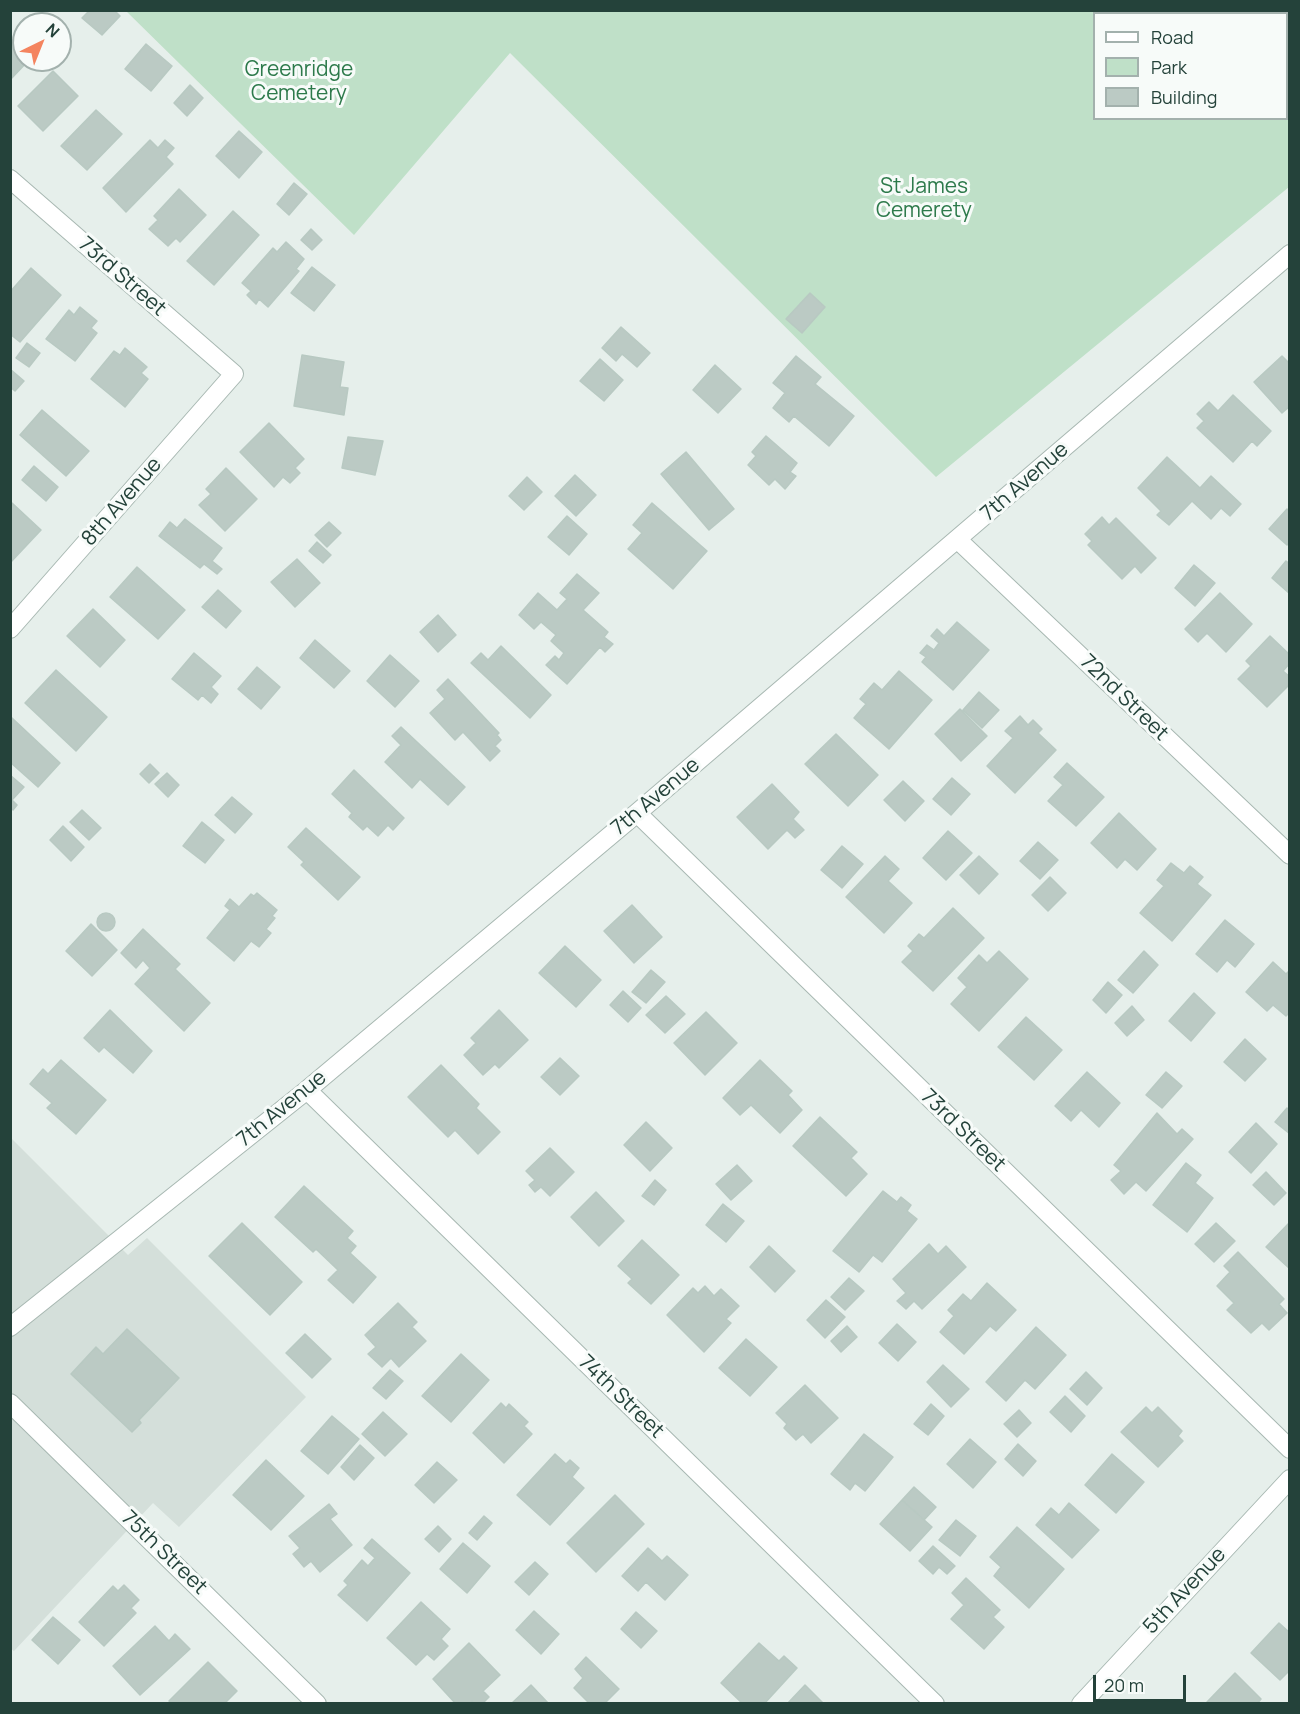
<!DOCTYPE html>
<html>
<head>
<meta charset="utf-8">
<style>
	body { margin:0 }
	#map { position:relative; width:1300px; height:1714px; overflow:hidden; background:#e6efeb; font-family:Manrope,sans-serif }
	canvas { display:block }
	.frame { position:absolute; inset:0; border:12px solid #24423a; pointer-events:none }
	.legend { position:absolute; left:1093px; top:12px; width:195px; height:108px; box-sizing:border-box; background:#f7fbf9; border:2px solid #a3b1ad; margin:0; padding:8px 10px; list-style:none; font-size:18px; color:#24423a }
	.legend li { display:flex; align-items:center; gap:12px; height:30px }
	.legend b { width:30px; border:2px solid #a3b1ad }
	.north { position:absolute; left:12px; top:12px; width:60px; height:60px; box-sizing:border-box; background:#f7fbf9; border:2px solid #a3b1ad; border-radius:50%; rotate:43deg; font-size:16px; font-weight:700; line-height:24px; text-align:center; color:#24423a }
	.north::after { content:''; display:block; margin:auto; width:21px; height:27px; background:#f4845f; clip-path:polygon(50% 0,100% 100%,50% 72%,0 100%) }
	.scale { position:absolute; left:1093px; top:1675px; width:93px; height:27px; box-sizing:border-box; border:3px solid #24423a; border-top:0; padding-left:8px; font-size:18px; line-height:21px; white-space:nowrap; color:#24423a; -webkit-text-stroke:4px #f7fbf9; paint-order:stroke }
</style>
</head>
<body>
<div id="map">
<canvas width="1300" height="1714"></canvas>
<div class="frame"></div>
<ul class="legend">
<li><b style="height:8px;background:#fff"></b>Road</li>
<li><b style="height:16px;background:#bfe0c8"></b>Park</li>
<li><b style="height:16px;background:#bbcac4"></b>Building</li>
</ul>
<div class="north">N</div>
<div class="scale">20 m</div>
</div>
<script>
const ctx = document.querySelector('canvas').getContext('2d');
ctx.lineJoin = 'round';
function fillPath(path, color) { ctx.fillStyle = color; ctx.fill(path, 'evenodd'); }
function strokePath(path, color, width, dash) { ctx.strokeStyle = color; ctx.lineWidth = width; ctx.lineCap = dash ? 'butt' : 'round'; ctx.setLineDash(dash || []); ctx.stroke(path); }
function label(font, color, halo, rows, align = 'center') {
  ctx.font = font + ' Manrope,sans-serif'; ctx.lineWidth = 6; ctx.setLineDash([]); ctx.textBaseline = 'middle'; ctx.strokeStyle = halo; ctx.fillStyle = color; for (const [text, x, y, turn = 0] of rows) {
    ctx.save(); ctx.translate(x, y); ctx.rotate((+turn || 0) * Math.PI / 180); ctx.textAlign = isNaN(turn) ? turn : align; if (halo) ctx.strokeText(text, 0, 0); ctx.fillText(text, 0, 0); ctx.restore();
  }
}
const built = new Path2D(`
	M10,1137L128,1255L147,1238L306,1397L179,1527L153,1503L14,1651L10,1648Z`);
const green = new Path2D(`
	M126,11H1289V187L936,477L510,53L354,235ZM1094,14H1286V118H1094Z`);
const building = new Path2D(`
	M90,10H114L120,16L102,35L82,18Z
	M10,38L24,51V60H29L10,80Z
	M146,44L172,66L151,91L125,69Z
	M53,71L78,96L43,131L18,106Z
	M190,85L203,98L187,116L174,103Z
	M96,110L122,134L87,170L61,146Z
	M239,131L262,152L239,178L216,156Z
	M150,140L158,148L165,140L174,148L166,157L173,164L126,212L103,188Z
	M294,183L307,194L289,215L277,204Z
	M179,189L206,215L180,242L176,238L168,246L149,229L158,220L154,216Z
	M233,211L259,235L214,285L187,261Z
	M311,229L322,240L312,250L301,240Z
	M286,242L304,259L296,269L299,271L268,307L259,299L256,304L247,295L251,291L242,283L273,248L277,252Z
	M312,267L335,285L314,311L291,293Z
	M31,268L61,295L20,342L10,334V292Z
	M810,293L825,307L802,333L786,319Z
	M80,307L97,321L91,328L97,333L75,361L46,339L69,310L74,315Z
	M621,327L650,353L637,367L622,354L616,361L602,348Z
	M27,343L40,353L29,367L16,358Z
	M125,348L147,367L141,373L148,379L125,407L91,379L114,351L120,355Z
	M302,355L344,362L340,387L348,388L344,415L294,406Z
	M796,356L821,377L815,384L854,416L829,446L794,416L789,422L773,408L785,393L773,383Z
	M1282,356L1290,364V406L1282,413L1254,382Z
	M600,359L623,380L604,401L580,381Z
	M715,365L741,389L718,413L693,390Z
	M10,369L24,381L15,391L10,387Z
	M1233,395L1271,431L1257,446L1252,441L1233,462L1197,428L1204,421L1197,414L1209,402L1218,411Z
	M42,410L89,451L66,476L20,435Z
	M269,423L304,459L295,468L300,473L290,483L283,477L274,487L240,452Z
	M766,436L797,463L790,472L796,476L785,489L775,479L769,485L748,465L756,456L752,452Z
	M348,437L383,441L375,475L342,468Z
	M686,452L734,509L709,530L661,474Z
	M1167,457L1200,488L1211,476L1241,504L1230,516L1221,508L1211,519L1192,501L1169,525L1157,515L1161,511L1138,488Z
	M34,466L58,487L46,501L22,480Z
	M226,468L257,499L225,531L199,505L211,494L206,489Z
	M575,475L596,495L576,516L555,496Z
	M527,477L542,492L524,510L509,496Z
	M12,503L41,530L10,563V505Z
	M652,503L707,551L673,589L628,549L642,533L633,525Z
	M1287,509L1290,512V542L1287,545L1269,529Z
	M567,516L587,534L569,555L548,537Z
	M1102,517L1109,525L1116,518L1156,558L1141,573L1135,566L1122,579L1088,545L1092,541L1085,534Z
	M185,519L222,548L212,561L222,569L217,574L204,564L200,568L159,536L170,522L177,528Z
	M329,522L341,533L327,547L315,535Z
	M317,542L331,555L323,563L309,551Z
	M297,559L320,583L295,607L271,582Z
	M1286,561L1290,564V594L1272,578Z
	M1194,565L1215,583L1195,606L1175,588Z
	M137,567L185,610L158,639L110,597Z
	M577,574L599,593L583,610L608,632L604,637L613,644L605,652L600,647L567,684L546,665L555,656L559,660L564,653L551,641L556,635L541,622L534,629L519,615L538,593L557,610L567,599L560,593Z
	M218,590L241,611L226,628L202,607Z
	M1220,593L1252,624L1226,652L1207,633L1198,642L1185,629Z
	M93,609L125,640L100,667L67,636Z
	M438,615L456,635L438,652L420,632Z
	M957,622L989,650L953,690L922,662L926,657L920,653L927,645L934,650L939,643L931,636L937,629L944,636Z
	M1270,636L1290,655V663L1283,671L1290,677V684L1267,707L1238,679L1251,666L1246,661Z
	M315,640L350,671L334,688L300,658Z
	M501,646L551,695L530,718L471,663L481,653L488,660Z
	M194,653L221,676L211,687L218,694L211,703L202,695L198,700L172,679Z
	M390,655L419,681L395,707L367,681Z
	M257,667L280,687L261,709L238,689Z
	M56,670L107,717L76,751L25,703Z
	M899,671L932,700L889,749L854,718L866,704L860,699L874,683L882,690Z
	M448,679L499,733L497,735L501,740L495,746L500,751L490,761L463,732L455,740L430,713L445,699L437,690Z
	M979,692L999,710L982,728L963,710Z
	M960,709L987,736L961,761L935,734Z
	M1020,716L1028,725L1033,720L1042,729L1038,733L1056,750L1015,793L987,766L1013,738L1005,731Z
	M12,718L60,763L38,787L10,762Z
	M401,727L465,787L448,805L420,779L412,788L385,762L401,745L392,736Z
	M836,734L878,775L848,806L805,764Z
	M1067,763L1104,797L1076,826L1048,801L1063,785L1054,777Z
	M150,764L159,773L149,783L140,774Z
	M354,770L404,818L393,830L388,825L378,836L367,826L363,830L349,817L352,813L332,794Z
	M167,773L179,785L168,797L155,784Z
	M10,775L24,787L12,800L17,805L13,810L10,808Z
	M952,778L970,794L951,815L933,799Z
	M903,781L924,801L905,821L884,800Z
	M772,784L799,812L793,819L804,830L795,838L787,830L768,849L737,817Z
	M232,797L252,814L235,833L215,815Z
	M82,810L101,828L89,840L70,822Z
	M1119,813L1156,849L1137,870L1125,859L1117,868L1091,843Z
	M202,822L224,840L205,863L183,846Z
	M63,826L84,847L71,861L50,840Z
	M306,828L360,877L338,900L301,865L304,862L288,847Z
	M948,831L972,853L946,880L923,858Z
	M1038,842L1058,860L1040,879L1020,861Z
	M842,846L863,864L842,888L821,870Z
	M885,856L899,869L888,881L912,903L884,933L846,897Z
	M979,856L998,874L979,894L960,875Z
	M1171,863L1184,873L1190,866L1203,877L1197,884L1211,895L1172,941L1140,913L1164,886L1157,880Z
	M1050,877L1066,893L1048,911L1032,895Z
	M257,893L277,910L272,916L275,918L266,929L271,933L259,947L251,941L234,961L207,938L230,910L225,906L230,899L239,907L251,894L254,896Z
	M632,905L662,937L634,963L604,931Z
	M953,908L984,938L933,991L902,962L913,951L908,946L919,934L924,938Z
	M97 922a9 9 0 1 1 18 0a9 9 0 1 1-18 0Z
	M1225,920L1254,944L1235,967L1227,960L1217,972L1196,954Z
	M91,924L117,950L92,976L66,951Z
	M143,929L180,964L175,969L210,1003L184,1031L135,984L150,968L143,960L136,968L121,953Z
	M565,946L601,980L576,1007L539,973Z
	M999,951L1028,979L979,1031L951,1004L967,987L958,978L979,955L987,963Z
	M1144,951L1158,965L1133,993L1118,980Z
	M1273,962L1286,974L1290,970V1012L1286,1016L1273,1005L1267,1011L1246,992Z
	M651,970L665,982L646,1003L632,992Z
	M1108,982L1122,995L1106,1013L1093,1000Z
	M623,991L641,1008L628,1022L610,1005Z
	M1194,993L1215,1013L1191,1041L1169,1021Z
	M666,996L685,1014L665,1033L646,1015Z
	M1132,1006L1144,1020L1127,1036L1115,1023Z
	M110,1010L152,1051L133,1073L104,1047L99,1052L84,1038Z
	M499,1010L528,1040L499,1068L495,1064L483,1075L464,1055L476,1043L471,1038Z
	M706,1012L737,1043L705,1075L674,1043Z
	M1026,1017L1062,1050L1034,1080L998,1047Z
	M1245,1039L1266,1059L1245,1081L1224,1062Z
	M560,1058L579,1076L560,1095L541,1077Z
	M61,1060L106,1100L76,1134L47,1108L52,1103L30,1084L43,1069L48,1074Z
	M760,1060L792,1091L788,1095L802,1110L780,1133L751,1105L740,1115L723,1098Z
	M441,1065L479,1104L476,1108L500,1132L478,1154L455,1130L448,1137L408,1097Z
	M1087,1072L1120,1103L1099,1127L1081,1110L1071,1121L1055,1106Z
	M1166,1072L1182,1086L1162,1108L1146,1095Z
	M1287,1108L1290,1111V1134L1275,1122Z
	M1157,1113L1177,1134L1182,1129L1193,1139L1146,1191L1136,1182L1124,1194L1111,1180L1121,1171L1114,1165Z
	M820,1117L857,1152L851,1158L867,1174L846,1196L793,1146Z
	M646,1122L672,1148L650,1171L624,1145Z
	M1256,1123L1277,1144L1251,1173L1229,1152Z
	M550,1148L574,1172L550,1196L541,1187L535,1192L529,1185L535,1180L526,1171Z
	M1186,1163L1201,1175L1195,1183L1213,1198L1187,1232L1153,1205Z
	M737,1165L752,1181L731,1200L716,1184Z
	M1266,1172L1286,1193L1274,1205L1253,1185Z
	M655,1180L666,1190L654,1205L642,1196Z
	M304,1186L353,1231L347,1238L356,1246L350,1253L376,1277L353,1303L328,1280L338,1270L316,1249L313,1252L275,1217Z
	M883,1191L897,1202L901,1197L911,1205L907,1211L917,1219L882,1262L873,1255L859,1272L833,1251Z
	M596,1192L624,1221L599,1246L571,1217Z
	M723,1204L744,1221L726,1242L706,1225Z
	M242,1223L302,1282L270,1315L209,1256Z
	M1216,1223L1235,1241L1214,1262L1195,1244Z
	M1289,1223L1290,1224V1269L1266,1247Z
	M642,1240L679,1275L651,1304L628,1283L632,1279L618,1266Z
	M929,1244L938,1254L946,1246L966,1267L922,1309L914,1301L906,1309L897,1301L906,1293L893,1279Z
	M769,1246L795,1271L775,1292L750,1267Z
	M1238,1252L1284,1299L1279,1304L1287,1313L1269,1330L1262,1323L1251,1333L1227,1310L1234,1303L1217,1286L1230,1272L1224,1266Z
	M849,1278L864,1291L845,1310L831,1297Z
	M987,1283L1016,1310L996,1331L990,1326L964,1354L940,1332L954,1316L948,1310L963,1294L971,1301Z
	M705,1286L714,1296L721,1289L739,1306L726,1319L731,1323L704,1352L667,1315L693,1288L698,1293Z
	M826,1300L845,1317L825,1338L807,1320Z
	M398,1303L417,1322L412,1327L426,1341L399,1367L391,1358L382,1367L368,1354L376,1347L365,1335Z
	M897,1324L916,1342L898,1361L879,1343Z
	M847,1326L857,1337L841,1352L831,1341Z
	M1036,1327L1066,1355L1035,1389L1025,1380L1006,1401L986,1382Z
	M127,1329L179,1378L139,1420L141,1423L132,1432L71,1374L96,1347L103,1354Z
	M305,1334L331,1359L312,1378L286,1353Z
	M746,1339L777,1367L750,1396L719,1368Z
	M461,1354L489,1380L451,1422L422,1396Z
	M943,1365L969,1389L951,1407L927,1382Z
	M390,1370L403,1381L386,1399L373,1388Z
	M1086,1372L1102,1388L1087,1405L1070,1389Z
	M805,1385L838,1418L811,1443L803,1434L796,1440L784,1428L787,1424L776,1413Z
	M1065,1396L1085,1416L1071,1432L1050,1412Z
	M501,1403L506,1408L509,1404L528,1422L524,1426L532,1434L504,1463L473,1433Z
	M931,1404L944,1416L928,1435L914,1424Z
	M1146,1407L1152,1413L1158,1407L1182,1431L1178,1436L1183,1441L1158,1467L1121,1432Z
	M1019,1410L1031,1423L1017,1437L1004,1424Z
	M383,1412L407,1434L385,1456L362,1434Z
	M332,1416L359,1439L328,1474L301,1451Z
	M864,1434L893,1457L865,1491L855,1483L850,1490L831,1474Z
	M970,1439L996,1462L973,1488L947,1464Z
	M1018,1444L1036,1461L1023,1476L1005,1459Z
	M360,1445L374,1458L354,1480L341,1467Z
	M555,1454L566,1464L570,1460L579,1468L572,1477L584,1488L550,1525L517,1495Z
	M1112,1454L1144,1482L1116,1513L1085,1485Z
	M266,1460L304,1496L271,1530L233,1495Z
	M437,1462L457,1480L434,1503L415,1485Z
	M914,1487L936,1507L924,1520L902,1500Z
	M615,1495L644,1524L596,1572L567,1543Z
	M902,1500L932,1527L910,1551L880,1524Z
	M1069,1503L1099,1530L1072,1558L1036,1525L1051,1508L1059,1515Z
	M329,1504L337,1514L330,1519L352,1545L320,1572L311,1561L304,1567L293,1554L300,1548L289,1536Z
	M484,1516L492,1523L477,1540L469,1533Z
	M956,1520L976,1536L960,1556L939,1540Z
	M438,1526L451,1539L439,1552L425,1539Z
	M1017,1527L1064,1569L1029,1608L994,1576L1001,1567L990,1557Z
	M372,1539L410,1573L367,1621L338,1595L348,1585L344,1581L362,1560L368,1566L375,1558L364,1548Z
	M463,1543L490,1566L467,1593L440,1569Z
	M933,1546L955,1566L947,1574L939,1567L933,1574L919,1561Z
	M648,1548L662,1561L667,1556L688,1575L665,1600L646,1582L638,1591L622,1576Z
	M535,1562L548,1574L529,1595L515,1582Z
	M966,1578L1000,1610L993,1617L1004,1627L984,1649L951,1619L964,1605L952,1593Z
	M124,1585L139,1600L131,1608L136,1613L104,1646L79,1622L113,1586L118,1591Z
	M421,1602L450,1629L441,1639L448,1646L434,1660L427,1654L416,1665L387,1638Z
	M534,1611L559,1634L541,1654L516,1630Z
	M636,1612L657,1631L641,1648L621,1629Z
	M53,1617L80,1640L58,1664L32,1640Z
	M1279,1623L1290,1633V1670L1280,1680L1251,1653Z
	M155,1626L169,1641L175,1634L190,1649L140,1695L113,1666Z
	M469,1643L500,1675L483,1691L489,1697L482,1704H474L472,1701L470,1704H456L433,1679Z
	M759,1643L779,1661L784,1656L797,1668L764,1704H743L721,1683Z
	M586,1657L619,1689L604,1704H590L574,1688L583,1678L575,1669Z
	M208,1662L237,1691L224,1704H172L169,1701Z
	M1235,1673L1261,1699L1257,1704H1209L1207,1702Z
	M531,1685L549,1704H511Z
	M805,1685L824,1704H787Z`);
const minor = new Path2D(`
	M10,179L234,374L10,629
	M958,540L1290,855
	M637,813L1290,1449
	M307,1090L935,1704
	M10,1327L307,1090L637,813L1290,254
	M10,1403L317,1704
	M1081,1704L1290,1479`);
const parkNames = [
	["Greenridge",299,70],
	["Cemetery",299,94],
	["St James",924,187],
	["Cemerety",924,211]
];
const streetNames = [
	["73rd Street",122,277,41],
	["7th Avenue",1025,482,-41],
	["8th Avenue",122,502,-49],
	["72nd Street",1124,698,44],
	["7th Avenue",656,797,-40],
	["7th Avenue",282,1109,-39],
	["73rd Street",963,1131,44],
	["74th Street",621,1397,44],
	["75th Street",164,1553,44],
	["5th Avenue",1185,1591,-47]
];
fillPath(built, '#d4dfda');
fillPath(green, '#bfe0c8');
fillPath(building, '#bbcac4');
strokePath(building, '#b8c9c2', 1.5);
strokePath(minor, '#a8b8b2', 20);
strokePath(minor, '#fff', 18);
label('21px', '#2d7a4b', '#f7fbf9', parkNames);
label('21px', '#24423a', '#f7fbf9', streetNames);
</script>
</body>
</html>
